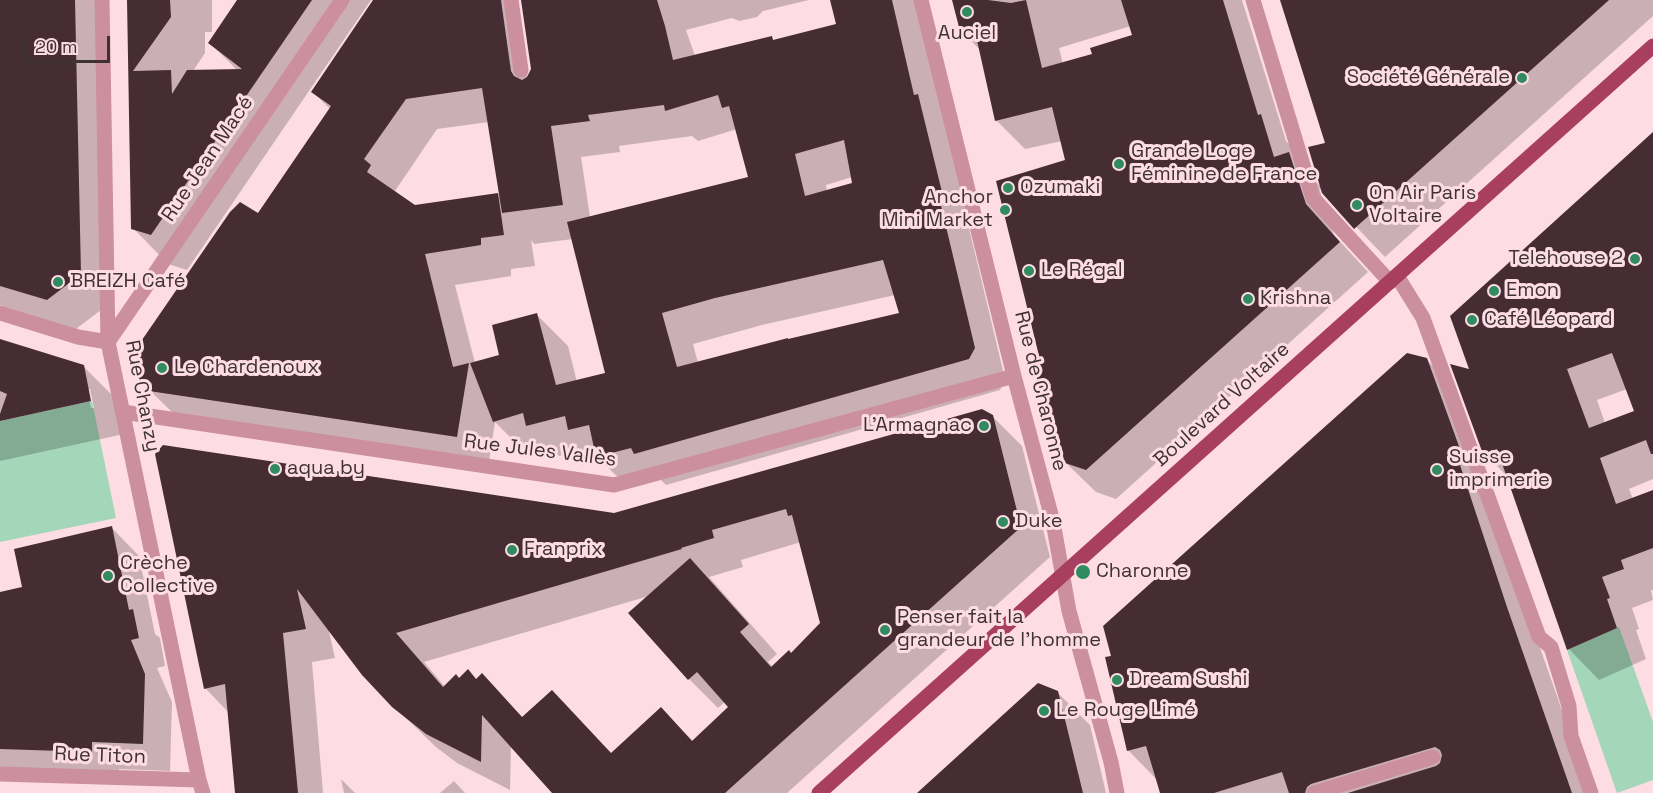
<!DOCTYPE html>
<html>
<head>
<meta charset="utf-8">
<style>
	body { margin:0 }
	#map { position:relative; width:1653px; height:793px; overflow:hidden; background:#fddde3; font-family:"Space Grotesk",sans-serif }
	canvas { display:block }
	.scale { position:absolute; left:24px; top:36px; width:86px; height:27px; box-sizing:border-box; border:3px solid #3f3235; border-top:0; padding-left:8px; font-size:18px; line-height:21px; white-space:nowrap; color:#3f3235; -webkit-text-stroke:4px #fddde3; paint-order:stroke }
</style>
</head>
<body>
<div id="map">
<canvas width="1653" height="793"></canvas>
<div class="scale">20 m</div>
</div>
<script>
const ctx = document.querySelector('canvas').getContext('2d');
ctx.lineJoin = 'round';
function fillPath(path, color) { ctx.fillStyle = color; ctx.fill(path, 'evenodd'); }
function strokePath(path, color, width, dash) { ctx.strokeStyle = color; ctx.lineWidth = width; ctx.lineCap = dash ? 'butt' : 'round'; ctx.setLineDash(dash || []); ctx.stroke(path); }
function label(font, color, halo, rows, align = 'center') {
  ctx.font = font + ' "Space Grotesk",sans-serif'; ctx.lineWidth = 6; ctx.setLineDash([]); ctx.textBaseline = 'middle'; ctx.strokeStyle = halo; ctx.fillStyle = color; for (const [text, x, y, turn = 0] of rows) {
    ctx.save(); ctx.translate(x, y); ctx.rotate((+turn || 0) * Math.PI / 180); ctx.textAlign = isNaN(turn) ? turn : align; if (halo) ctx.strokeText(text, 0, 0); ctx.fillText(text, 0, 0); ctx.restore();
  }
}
const green = new Path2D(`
	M92,401L116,518L0,542V421Z
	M1619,627L1653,722V780L1617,793L1567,650Z`);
const shadow = new Path2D(`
	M0,0H103L109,304L76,329L0,305Z
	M128,0H212V32H205V53L193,71H238L210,43L239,0H371L187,270L168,264L133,228Z
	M375,0H516L528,78L546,75L535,0H809L763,11L757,17L739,21L732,18L686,30L695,56L771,38L774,41L838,25L832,0H914L972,223L968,224L1005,379L1000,390L666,485L660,479L628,487L589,449L559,456L548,446L525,452L495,422L488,468L173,413L141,382L330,109L313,92ZM489,122L501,198L497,194L415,207L395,191L437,129ZM737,129L750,179L590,217L581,157L620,152L619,146L692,136L698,141ZM852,177L854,184L827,192L826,185ZM573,239L607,374L577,382L568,346L537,315L501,356L475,363L455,285L511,276V269L535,266L531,240L534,244ZM895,295L901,314L698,363L693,344L762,325Z
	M954,0H1242L1286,141L1290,145L1295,160L1321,187L1326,144L1282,0H1653V16L1385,257L1319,188L1334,235L1368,272L1116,499L1096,492L1066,463L1061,443L1051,434L1036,367L1043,365L1066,161L1062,141L1025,149L996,120L980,50L961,30ZM1131,26L1134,36L1094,55L1063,64L1059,48Z
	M1653,135V479L1629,489L1633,499L1653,491V590H1651L1653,600L1632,608L1639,629L1636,630L1646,659L1599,680L1569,649L1508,477L1484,453L1471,371ZM1627,389L1636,411L1605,423L1597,400Z
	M0,340L83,366L117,400L124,434L0,461ZM87,389H90L94,408H91Z
	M1427,360L1457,391L1537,639L1591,793H1162L1158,781L1128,750L1112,657Z
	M992,416L1022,446L1050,557L787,793H554L511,745L510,790L457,763L436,747L382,695L328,627L335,658L312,662L323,793H237L229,713L205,688L156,454L614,514ZM801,542L822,624L791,655L773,667L768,662L777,654L709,577L743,567L741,560ZM649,596L689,679L718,708L725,702L730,707L694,742L661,709L612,754L552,692L523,718L482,675L477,680L459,679L445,687L424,662Z
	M112,528L139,556L155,634L160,638L165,666L157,668L172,702L170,771L119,769V779L0,776V593L23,588Z
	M1057,692L1090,725L1106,793H918Z
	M341,779L355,793H344Z
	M454,781L465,793H440Z`);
const building = new Path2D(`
	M0,0H75L81,274L47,300L0,286Z
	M127,0H170L171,17L133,71L171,70L172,94L187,70L242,69L208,43L237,0H312L151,235L131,229Z
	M373,0H501L511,71L514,76L522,80L527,77L531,69L521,0H657L665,26L673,60L772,36L773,40L836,24L830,0H892L914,95L918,94L942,192L938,193L975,348L969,359L634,454L631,448L596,457L589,425L568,430L565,416L526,426L523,413L493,422L470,363L499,355L492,325L537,313L556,385L605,373L567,222L748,177L729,106L722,108L718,95L665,111L664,105L588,115L590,121L551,126L563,205L502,213L482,88L406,99L364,159L371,165L367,172L415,205L498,193L504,235L481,238V245L425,254L453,367L469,363L457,437L149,391L140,382L133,353L230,212L240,202L258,213L331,106L311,92ZM844,140L852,183L805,196L795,154ZM883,260L899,313L788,339V338L677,367L662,313L715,298Z
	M952,0H988L1011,3L1026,0L1042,68L1092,54L1090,48L1132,35L1121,0H1223L1258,115L1261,114L1274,157L1289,152L1306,204L1340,242L1086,470L1065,463L1056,432L1050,434L1034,366L1041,364L996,181L1065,160L1052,107L995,121L974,27L960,31Z
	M1280,0H1609L1354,229L1322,193L1308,147L1325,143Z
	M1653,132V454H1651L1646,440L1600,458L1616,504L1653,490V548L1621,560L1624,569L1602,577L1610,598L1607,599L1617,628L1567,650L1497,449L1483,454L1450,364L1469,369L1450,316ZM1612,353L1634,411L1589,428L1567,369Z
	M0,339L84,365L91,401L0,421V414L7,394L0,391Z
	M1407,353L1427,358L1464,460L1459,462L1507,607L1572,793H1348L1436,766L1440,763L1442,755L1440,750L1435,747L1311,784L1307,787L1305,793H1289L1282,772L1214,793H1160L1146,746L1127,751L1105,657L1111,656L1103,626Z
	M982,409L993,415L1021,527L725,793H552L482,715L481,762L426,734L392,707L362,675L297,589L306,629L283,633L298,793H235L225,684L204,689L155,454L163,445L614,513ZM786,509L788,516L792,515L820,623L791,653L789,650L771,667L740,632L749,624L690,558L628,613L688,680L697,672L728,707L692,741L661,707L611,753L552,690L522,717L482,673L476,679L468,669L459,678L456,674L443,687L396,633L682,549L681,548L714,538L712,530Z
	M112,526L129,610L133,609L139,638L131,640L145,674L143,744L92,742V752L0,749V592L22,587L14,549Z
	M1038,683L1058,691L1083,793H917Z`);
const minor = new Path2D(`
	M102,0L108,342L199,780L203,793
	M511,0L521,70
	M921,0L1014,376L1053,522L1069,611L1111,762L1117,793
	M1253,0L1313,198L1390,282
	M1397,276L1423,318L1539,637L1551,647L1569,706L1571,736L1591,793
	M0,313L78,337L108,342
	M108,342L342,0
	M123,412L614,485L1014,376
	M0,774L199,780
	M1314,793L1433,757`);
const major = new Path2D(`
	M819,793L1653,46`);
const markers = [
	[967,12,6,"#308b60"],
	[1522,78,6,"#308b60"],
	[1119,164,6,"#308b60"],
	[1008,188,6,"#308b60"],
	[1357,205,6,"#308b60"],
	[1005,210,6,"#308b60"],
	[1635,259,6,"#308b60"],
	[1029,271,6,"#308b60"],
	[58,282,6,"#308b60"],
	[1494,291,6,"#308b60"],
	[1248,299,6,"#308b60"],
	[1472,320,6,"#308b60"],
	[162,368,6,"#308b60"],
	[984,426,6,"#308b60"],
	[275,469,6,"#308b60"],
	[1437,470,6,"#308b60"],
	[1003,522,6,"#308b60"],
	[512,550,6,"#308b60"],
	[1083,572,8,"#308b60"],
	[108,576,6,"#308b60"],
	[885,630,6,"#308b60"],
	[1117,680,6,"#308b60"],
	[1044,711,6,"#308b60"]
];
const poiNames = [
	["Auciel",967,34,"center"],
	["Société Générale",1510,78,"right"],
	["Grande Loge",1131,152],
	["Féminine de France",1131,175],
	["Ozumaki",1020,188],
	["On Air Paris",1369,194],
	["Voltaire",1369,217],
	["Anchor",993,198,"right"],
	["Mini Market",993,221,"right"],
	["Telehouse 2",1623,259,"right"],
	["Le Régal",1041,271],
	["BREIZH Café",70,282],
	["Emon",1506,291],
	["Krishna",1260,299],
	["Café Léopard",1484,320],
	["Le Chardenoux",174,368],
	["L'Armagnac",972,426,"right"],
	["Suisse",1449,458],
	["imprimerie",1449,481],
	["aqua by",287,469],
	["Duke",1015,522],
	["Franprix",524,550],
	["Crèche",120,564],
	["Collective",120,587],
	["Charonne",1096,572],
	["Penser fait la",897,618],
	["grandeur de l'homme",897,641],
	["Dream Sushi",1129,680],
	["Le Rouge Limé",1056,711]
];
const streetNames = [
	["Rue Jean Macé",208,159,-56],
	["Rue de Charonne",1040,391,76],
	["Rue Chanzy",142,396,79],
	["Boulevard Voltaire",1222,405,-42],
	["Rue Jules Vallès",540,451,7],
	["Rue Titon",100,756,2]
];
fillPath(green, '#a4d6b9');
fillPath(shadow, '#0003');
fillPath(building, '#462d33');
strokePath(minor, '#cb8f9d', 15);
strokePath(major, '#a83f60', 15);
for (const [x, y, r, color] of markers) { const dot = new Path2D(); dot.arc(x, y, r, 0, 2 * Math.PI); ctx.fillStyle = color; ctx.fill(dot); strokePath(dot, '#fddde3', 2); }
label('20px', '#3f3235', '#fddde3', poiNames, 'left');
label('20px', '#3f3235', '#fddde3', streetNames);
</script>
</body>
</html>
